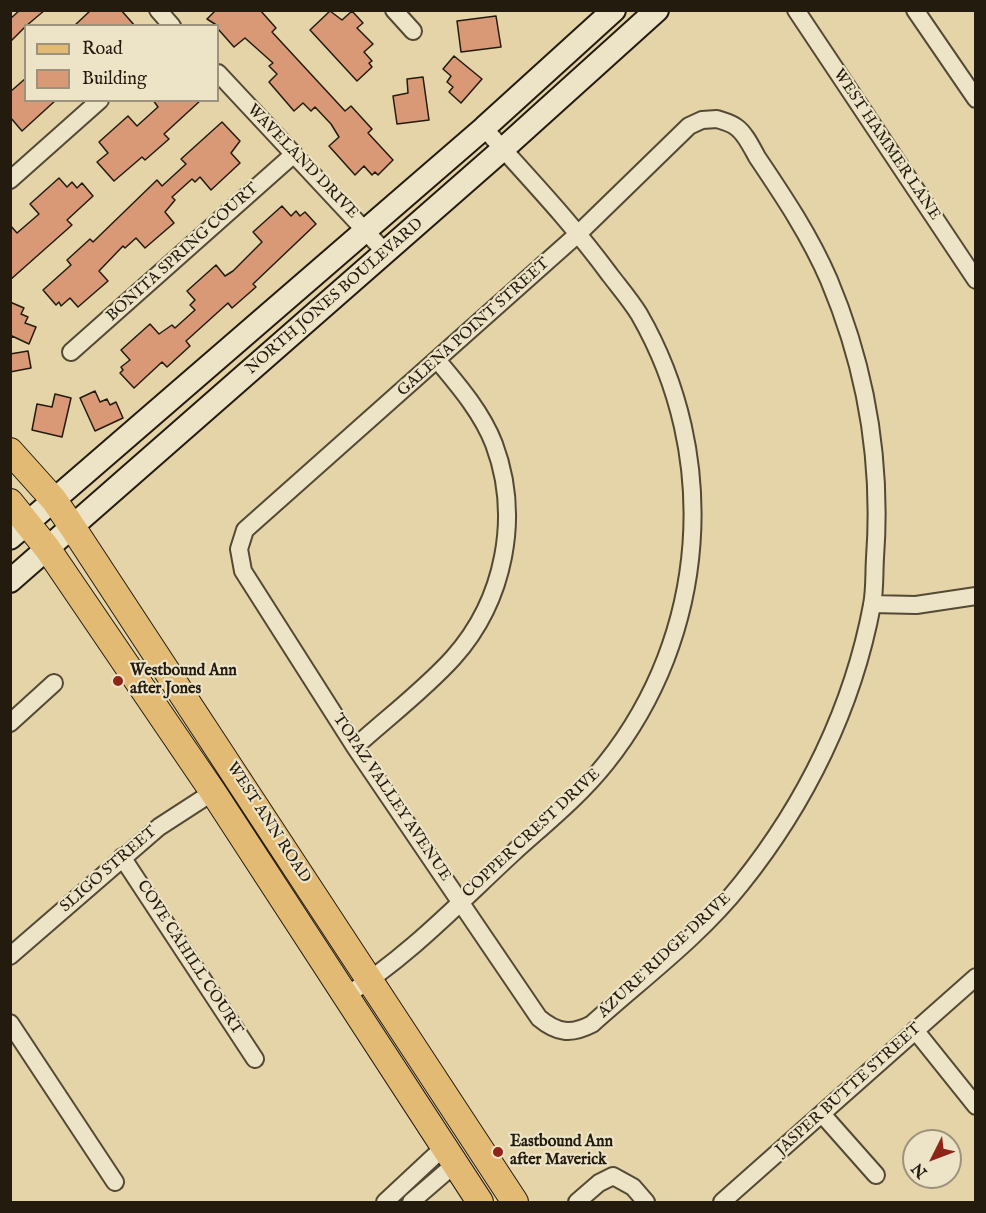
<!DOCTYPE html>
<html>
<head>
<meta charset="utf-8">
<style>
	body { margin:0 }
	#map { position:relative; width:986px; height:1213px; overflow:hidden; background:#e4d4a8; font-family:"IM FELL English",serif }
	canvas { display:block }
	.frame { position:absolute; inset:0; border:12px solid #241b0f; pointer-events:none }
	.legend { position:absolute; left:24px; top:24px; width:195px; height:78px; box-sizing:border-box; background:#ede3c6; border:2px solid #9d937d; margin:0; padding:8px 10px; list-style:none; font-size:18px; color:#241b0f }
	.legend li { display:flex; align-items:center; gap:12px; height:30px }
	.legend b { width:30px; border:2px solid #9d937d }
	.north { position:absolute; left:902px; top:1129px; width:60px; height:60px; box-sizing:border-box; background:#ede3c6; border:2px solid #9d937d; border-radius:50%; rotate:228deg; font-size:16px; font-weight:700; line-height:24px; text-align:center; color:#241b0f }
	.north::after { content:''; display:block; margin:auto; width:21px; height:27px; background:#8f2418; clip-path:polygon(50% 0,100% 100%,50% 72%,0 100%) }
</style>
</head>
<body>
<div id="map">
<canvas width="986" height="1213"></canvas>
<div class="frame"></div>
<ul class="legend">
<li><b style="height:8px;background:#e2ba74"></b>Road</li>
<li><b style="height:16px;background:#da9976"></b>Building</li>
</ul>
<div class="north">N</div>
</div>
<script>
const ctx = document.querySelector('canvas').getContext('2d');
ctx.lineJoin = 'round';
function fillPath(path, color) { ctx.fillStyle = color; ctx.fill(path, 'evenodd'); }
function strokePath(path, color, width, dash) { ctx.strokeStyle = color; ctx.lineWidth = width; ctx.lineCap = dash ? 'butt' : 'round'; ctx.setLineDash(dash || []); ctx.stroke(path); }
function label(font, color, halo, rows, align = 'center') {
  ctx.font = font + ' "IM FELL English",serif'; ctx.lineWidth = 4.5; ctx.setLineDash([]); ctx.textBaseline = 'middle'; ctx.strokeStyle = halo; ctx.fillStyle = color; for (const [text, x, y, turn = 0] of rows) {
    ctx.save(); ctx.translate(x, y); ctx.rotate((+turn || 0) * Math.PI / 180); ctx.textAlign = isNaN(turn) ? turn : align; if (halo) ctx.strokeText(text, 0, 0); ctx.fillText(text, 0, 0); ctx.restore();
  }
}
const building = new Path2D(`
	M20,10H45L26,26L10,42V19Z
	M91,10H121L135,26H74Z
	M216,10H260L276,28L272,32L345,111L351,106L372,129L368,133L393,160L378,175L375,172L372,175L364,166L355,175L329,146L339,137L331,124L315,107L311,111L303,103L294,111L269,82L277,74L269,66L273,63L245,38L234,47L218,29V26L207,19Z
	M330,11L342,20L352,11L363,23L357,28L373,44L364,52L372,61L369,63L372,67L357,81L310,30Z
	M496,16L501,47L461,52L457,21Z
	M454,56L482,79L461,103L449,92L453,87L447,82L451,76L443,69Z
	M423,77L429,120L397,124L393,96L408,93L407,79Z
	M26,78V100H56L22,131L10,117V92Z
	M153,100H201L164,134L169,139L145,160L142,157L114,181L97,162L108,153L99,142L128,116L137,126L158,107Z
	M222,122L240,141L231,153L240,163L211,190L200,177L195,182L192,179L172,197L175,200L165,212L174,223L145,248L136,238L125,248L123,246L99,271L108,281L78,307L70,298L61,306L59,302L56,305L43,290L71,265L67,260L90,239L93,242L157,180L162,186L186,164L181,159Z
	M59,178L67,187L72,182L77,188L82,183L93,196L67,220L72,225L10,280V225L17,233L39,214L30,204Z
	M282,206L291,216L296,211L300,216L305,212L316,224L253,284L256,287L232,308L228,303L186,341L190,346L167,367L162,362L134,388L120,373L123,370L121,367L130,360L121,350L150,324L159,334L172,325L175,328L195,310L190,305L195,300L187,291L216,265L225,276L233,271L262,242L253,232Z
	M10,302L24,308L21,314L28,317L25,323L36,327L29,344L12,336L10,339Z
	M28,351L31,368L10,372V354Z
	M95,391L100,402L107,399L110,405L116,402L123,418L95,431L80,398Z
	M55,394L71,398L62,437L32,430L37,404L52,407Z`);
const minor = new Path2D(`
	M158,10L172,26
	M394,10L413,31
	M796,10L976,280
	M915,10L976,99
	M218,73L385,252
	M717,119C723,121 731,123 736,127C745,133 752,148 757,157C784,197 810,236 829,280C866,368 882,462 875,558C874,573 875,590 872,605C853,707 806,803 741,884C699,937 642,979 592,1024C571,1035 557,1033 539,1018L355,747L243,571L239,549L245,530L579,233L689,126L702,120Z
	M10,180L100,100
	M71,352L294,154
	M872,604L916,605L976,596
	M10,723L54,683
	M355,747C387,718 424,690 453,658C505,600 521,516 494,444C482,413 459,386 438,361
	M122,857L255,1059
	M10,956L159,827L213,792
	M345,996C406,959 461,901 513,853C545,824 579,797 606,763C708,635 721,456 639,314C631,301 620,288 610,275C572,223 527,176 484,128
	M10,1023L115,1182
	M915,1030L976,1106
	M822,1114L876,1175
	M385,1202L444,1147
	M411,1202L455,1164
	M577,1202L599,1183L613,1176L633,1187L646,1202
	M722,1202L976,977`);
const secondary = new Path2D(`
	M10,538L484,128L614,10
	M10,581L503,149L657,10`);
const primary = new Path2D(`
	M10,451L54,500L73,528L515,1202
	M10,502L47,548L213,792L480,1202`);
const markers = [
	[118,681,6,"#8f2418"],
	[498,1152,6,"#8f2418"]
];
const streetNames = [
	["WEST HAMMER LANE",886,145,56],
	["WAVELAND DRIVE",302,162,46],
	["BONITA SPRING COURT",183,253,-42],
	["NORTH JONES BOULEVARD",335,297,-41],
	["GALENA POINT STREET",474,328,-42],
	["TOPAZ VALLEY AVENUE",391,798,56],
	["WEST ANN ROAD",268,823,57],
	["COPPER CREST DRIVE",532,834,-43],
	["SLIGO STREET",109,870,-41],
	["AZURE RIDGE DRIVE",665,956,-43],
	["COVE CAHILL COURT",189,958,57],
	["JASPER BUTTE STREET",849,1090,-42]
];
const poiNames = [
	["Westbound Ann",130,672],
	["after Jones",130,690],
	["Eastbound Ann",510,1143],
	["after Maverick",510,1161]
];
fillPath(building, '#da9976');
strokePath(building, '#241b0f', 1.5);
strokePath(minor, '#544935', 20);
strokePath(secondary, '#241b0f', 26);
strokePath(primary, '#241b0f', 28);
strokePath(minor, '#ede3c6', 16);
strokePath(secondary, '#ede3c6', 22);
strokePath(primary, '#e2ba74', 26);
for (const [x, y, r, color] of markers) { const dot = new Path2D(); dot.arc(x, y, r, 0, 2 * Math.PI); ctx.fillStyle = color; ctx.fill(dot); strokePath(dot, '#ede3c6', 2); }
label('16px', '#241b0f', '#ede3c6', streetNames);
label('bold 16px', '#241b0f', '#ede3c6', poiNames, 'left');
</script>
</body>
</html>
